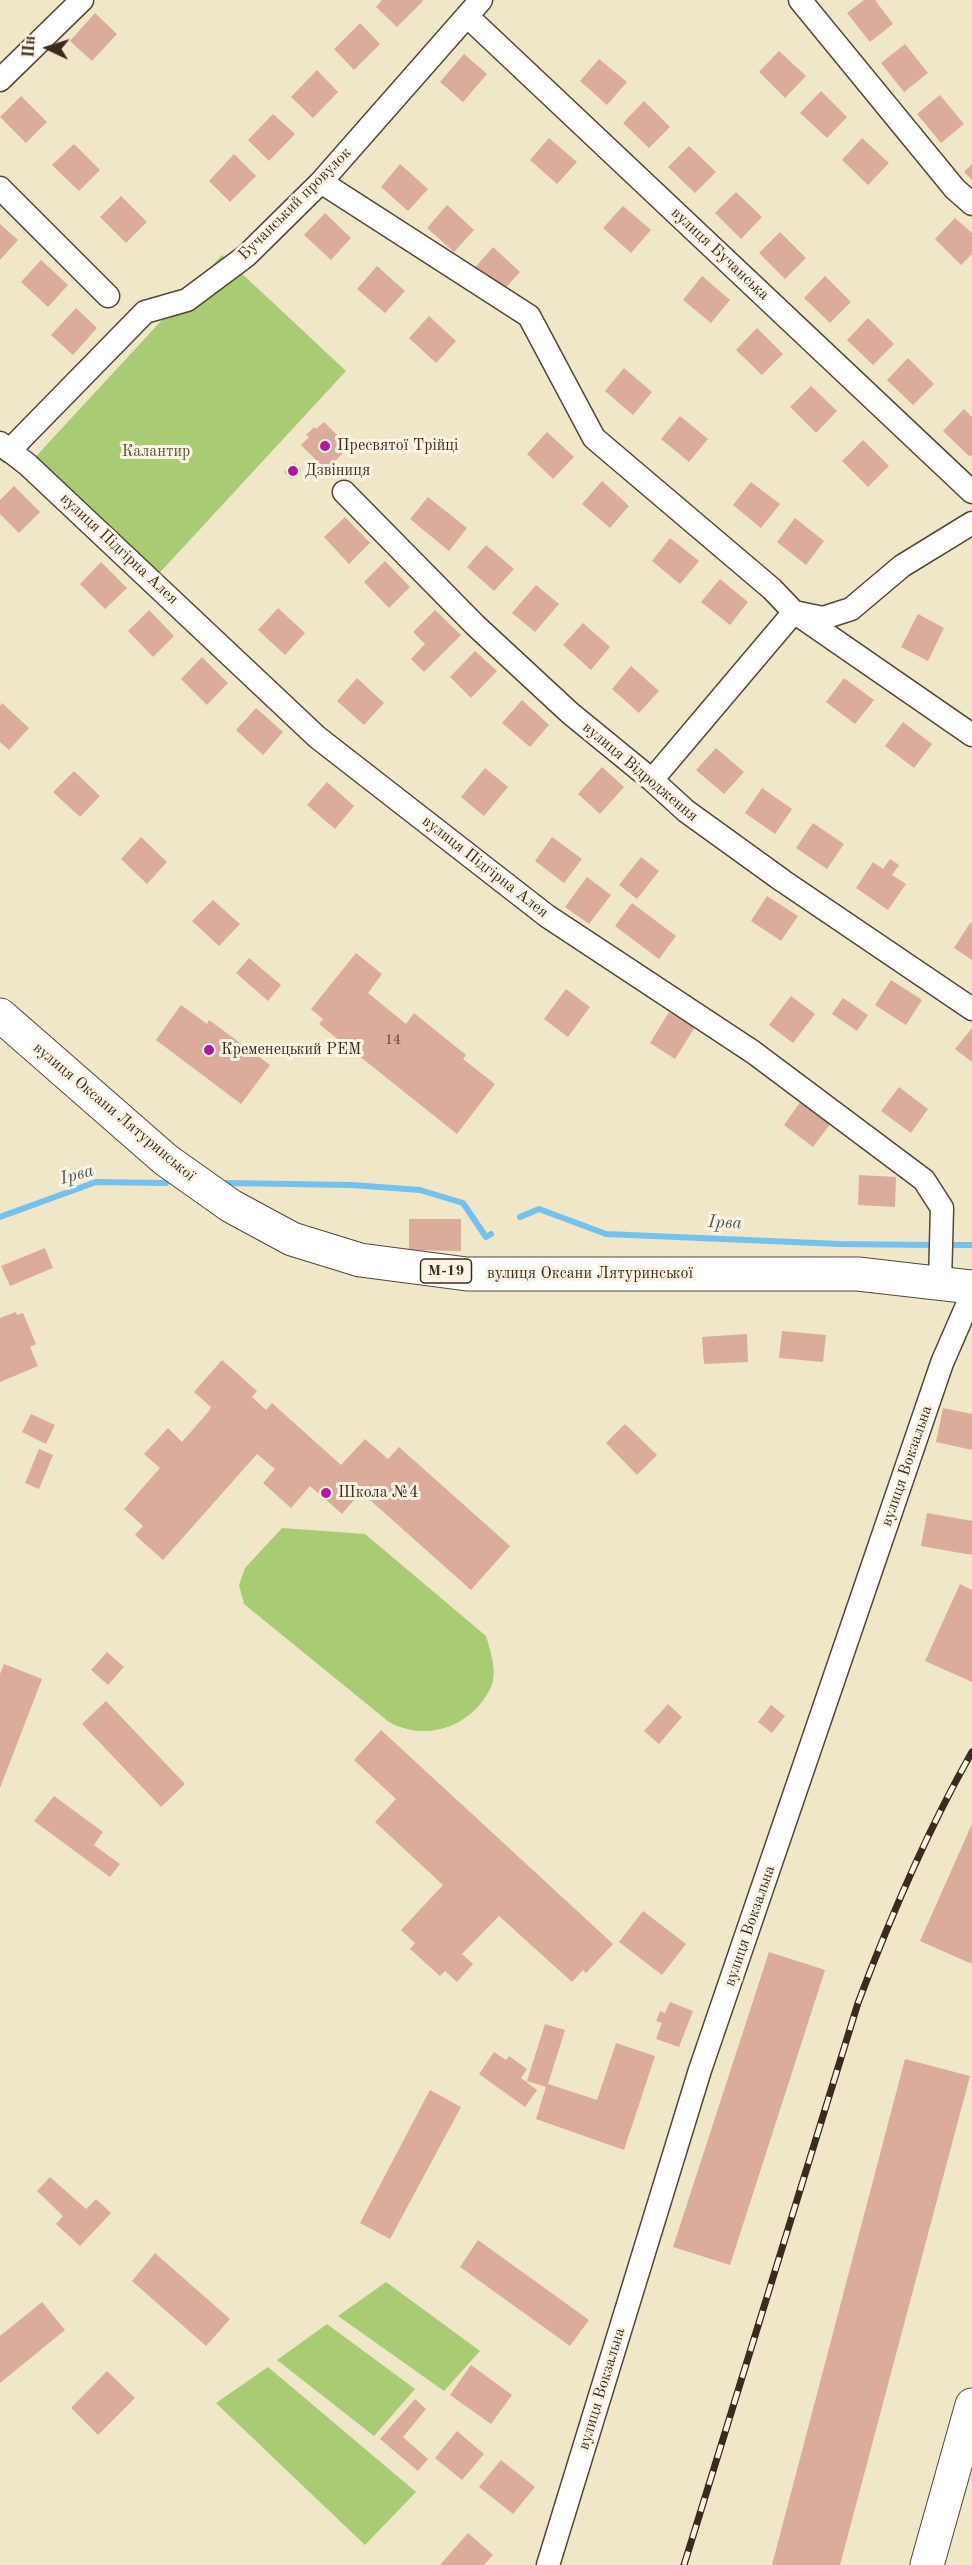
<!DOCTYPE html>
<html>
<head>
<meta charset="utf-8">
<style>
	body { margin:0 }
	#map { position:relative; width:972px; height:2565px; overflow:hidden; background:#f0e6c8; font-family:"Old Standard TT",serif }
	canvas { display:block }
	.north { position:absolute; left:18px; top:18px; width:60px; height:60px; -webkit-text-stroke:4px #fcf5e5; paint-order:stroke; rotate:274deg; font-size:16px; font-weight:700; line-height:24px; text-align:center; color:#3b2a1e }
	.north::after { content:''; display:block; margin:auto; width:21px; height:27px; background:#3b2a1e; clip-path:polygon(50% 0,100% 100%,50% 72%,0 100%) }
</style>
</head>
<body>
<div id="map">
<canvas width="972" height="2565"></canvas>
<div class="north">Пн</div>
</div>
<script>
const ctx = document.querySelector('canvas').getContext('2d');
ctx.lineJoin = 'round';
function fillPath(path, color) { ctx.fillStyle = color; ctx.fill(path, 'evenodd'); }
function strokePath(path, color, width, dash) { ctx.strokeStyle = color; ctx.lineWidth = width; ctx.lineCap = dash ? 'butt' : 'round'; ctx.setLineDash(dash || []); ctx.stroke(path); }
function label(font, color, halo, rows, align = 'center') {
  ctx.font = font + ' "Old Standard TT",serif'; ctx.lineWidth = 6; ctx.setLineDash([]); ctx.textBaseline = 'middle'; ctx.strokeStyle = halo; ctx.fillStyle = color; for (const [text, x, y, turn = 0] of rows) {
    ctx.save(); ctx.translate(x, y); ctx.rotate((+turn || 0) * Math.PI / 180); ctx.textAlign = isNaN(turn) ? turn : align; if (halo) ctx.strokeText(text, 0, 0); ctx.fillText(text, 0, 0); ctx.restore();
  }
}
const green = new Path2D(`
	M222,255L346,371L153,580L28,465Z
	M282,1528L365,1534L486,1636C490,1650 498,1672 491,1687C473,1726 427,1743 389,1722L244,1604L239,1585L245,1568Z
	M386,2282L480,2351L444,2391L338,2316Z
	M327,2324L415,2389L374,2436L277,2360Z
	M268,2367L416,2492L365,2545L216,2403Z`);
const stream = new Path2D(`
	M226,1183L352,1185L420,1190L463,1203L486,1237L491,1234
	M0,1217L96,1182L166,1183
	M520,1217L539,1209L606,1234L839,1244L934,1245
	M948,1245H972`);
const building = new Path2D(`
	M382,0H422L423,1L397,27L376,7Z
	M864,0H875L893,24L870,42L847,13Z
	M95,13L117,34L92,61L70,41Z
	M360,23L380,44L354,70L334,49Z
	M905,44L928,73L904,92L881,63Z
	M779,51L806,76L785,98L759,72Z
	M464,54L487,74L463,102L440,82Z
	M599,59L627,82L607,105L580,81Z
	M317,70L338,92L313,118L291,97Z
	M821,91L847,117L827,138L800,113Z
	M940,95L964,124L941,143L917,114Z
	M21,96L47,122L26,143L0,117Z
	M644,101L670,127L649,148L623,123Z
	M273,114L295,134L269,161L248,140Z
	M549,138L577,162L557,184L530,160Z
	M862,138L889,163L868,185L842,160Z
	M74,144L100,170L79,191L52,165Z
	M689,146L716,172L695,193L668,167Z
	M234,154L256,176L230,202L209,181Z
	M400,164L428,189L408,211L381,187Z
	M972,164V180L964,172Z
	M736,192L762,217L741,239L715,213Z
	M121,196L147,222L126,243L100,217Z
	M447,205L474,230L454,252L427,228Z
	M623,206L651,230L631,253L603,228Z
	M325,213L351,238L331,260L304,235Z
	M955,218L972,233V254L961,265L935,239Z
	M0,224L18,240L0,260Z
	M780,232L806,258L785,279L759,253Z
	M493,247L520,272L500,294L473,270Z
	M41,260L68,285L48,307L21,282Z
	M377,266L405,291L385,313L357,289Z
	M702,276L730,300L711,323L683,300Z
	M825,276L851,302L830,323L804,298Z
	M76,308L97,328L73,355L51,335Z
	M429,316L456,341L436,363L409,338Z
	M868,318L894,344L873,365L847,340Z
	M757,328L783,354L762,375L736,350Z
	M908,358L934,384L913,405L887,380Z
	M624,368L652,392L633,415L605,391Z
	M811,386L837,411L816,433L790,407Z
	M964,409L972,417V454L970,457L943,431Z
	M680,416L708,439L689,462L661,439Z
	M324,422L349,447L326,470L301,445L309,437L306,435L314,427L316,429Z
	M547,432L574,457L553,479L527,454Z
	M863,440L889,466L868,487L842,461Z
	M294,463L301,470L291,479L284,472Z
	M602,481L629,506L610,528L582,504Z
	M751,482L780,504L761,528L733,505Z
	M14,486L40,512L19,533L0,514V500Z
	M428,497L467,528L449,551L410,519Z
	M345,517L370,543L349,564L324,537Z
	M795,518L824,541L806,565L777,542Z
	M670,538L699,561L680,584L652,561Z
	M486,545L514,569L494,591L467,567Z
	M385,561L410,587L389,608L364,582Z
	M101,562L127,588L105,609L80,584Z
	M720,579L748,602L730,625L701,602Z
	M536,585L559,604L535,632L512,613Z
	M278,608L305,633L285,655L258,630Z
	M149,610L174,636L153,657L128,631Z
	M435,610L461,635L424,672L411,659L425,644L413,632Z
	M918,614L944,628L928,661L901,647Z
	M583,623L610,647L591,670L563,645Z
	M475,651L497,671L471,698L450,677Z
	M202,657L228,683L207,705L181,679Z
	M631,666L659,691L639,713L612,689Z
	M357,678L384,703L364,725L337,701Z
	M844,678L874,700L855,724L826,702Z
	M522,700L549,725L530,747L502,723Z
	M2,703L29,728L9,750L0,742V706Z
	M256,708L283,732L263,755L236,730Z
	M903,722L932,744L914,768L885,746Z
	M716,748L744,772L724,794L696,770Z
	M602,767L624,787L600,814L578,794Z
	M485,768L508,787L484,816L461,797Z
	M74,771L100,796L80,817L53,792Z
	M327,782L354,806L335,829L307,805Z
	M762,788L792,809L775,834L745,813Z
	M813,823L844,844L827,869L796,848Z
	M141,837L167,862L147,884L121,859Z
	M552,837L582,859L564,883L535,861Z
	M641,857L659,871L637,899L619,885Z
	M890,859L899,865L892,875L906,884L888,910L856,888L873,862L883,869Z
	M587,877L611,895L589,924L565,907Z
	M767,896L798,916L781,941L751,921Z
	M213,900L240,924L219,946L192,921Z
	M632,903L676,936L659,959L615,926Z
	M970,923L972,924V960L954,948Z
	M356,953L382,974L368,993L406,1024L414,1013L466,1055L463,1059L495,1084L457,1134L319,1024L323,1019L311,1009Z
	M249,958L281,985L268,1001L236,973Z
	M891,980L922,1000L906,1025L875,1005Z
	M566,989L590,1007L568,1037L544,1019Z
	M791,996L815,1014L793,1043L769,1025Z
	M843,998L868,1015L857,1031L832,1014Z
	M181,1005L207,1024L209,1020L270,1065L241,1104L156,1040Z
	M669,1012L695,1027L675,1059L650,1043Z
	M972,1028V1062L955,1049Z
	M899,1087L928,1109L911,1133L881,1111Z
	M801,1101L831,1123L813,1147L784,1125Z
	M859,1175L896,1177L895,1207L858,1205Z
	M409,1219H461V1251L409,1250Z
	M45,1248L53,1268L10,1286L1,1266Z
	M16,1312L17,1315L23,1313L36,1344L30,1347L38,1366L0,1382V1318Z
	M782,1331L826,1335L823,1362L779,1358Z
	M747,1334L748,1362L704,1364L702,1337Z
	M222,1360L257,1391L252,1397L266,1410L272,1403L341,1465L365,1439L388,1459L399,1447L510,1546L471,1590L361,1492L342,1514L310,1486L291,1508L263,1483L275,1469L257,1454L163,1560L135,1535L143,1526L124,1509L160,1468L144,1454L168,1428L182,1442L209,1411L211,1407L194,1392Z
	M943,1408L972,1414V1450L936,1442Z
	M31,1414L55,1425L46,1444L22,1432Z
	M625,1424L657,1455L637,1475L606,1443Z
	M39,1449L53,1455L39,1489L25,1483Z
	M927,1513L972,1521V1555L921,1546Z
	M960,1584L972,1590V1682L925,1661Z
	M107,1652L124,1667L108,1685L91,1670Z
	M4,1664L42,1679L0,1788V1674Z
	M106,1701L185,1784L161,1807L82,1724Z
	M668,1704L682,1717L659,1744L644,1731Z
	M771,1705L785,1716L772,1733L758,1722Z
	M381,1730L613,1944L586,1973L583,1970L572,1982L499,1916L462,1954L473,1964L457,1982L445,1971L440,1976L410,1949L415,1943L401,1930L443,1885L375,1822L396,1799L354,1760Z
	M54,1796L103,1832L94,1845L120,1864L110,1877L34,1821Z
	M972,1824V1964L920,1941Z
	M643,1911L686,1944L662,1975L619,1942Z
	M769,1952L825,1970L730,2265L673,2247Z
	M670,2002L693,2011L679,2047L656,2039L662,2023L656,2021L660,2011L665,2013Z
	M545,2024L565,2030L548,2084L597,2100L616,2043L655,2056L624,2150L536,2119L546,2087L527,2081Z
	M494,2052L506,2060L509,2056L527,2069L521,2078L537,2090L525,2107L479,2074Z
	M905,2059L970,2076L840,2565H772Z
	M430,2090L461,2107L390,2239L360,2223Z
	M50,2177L86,2209L96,2199L111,2213L80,2246L56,2224L63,2216L37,2191Z
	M478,2240L589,2320L570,2346L460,2267Z
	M155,2253L230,2319L206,2346L132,2281Z
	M42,2302L65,2330L0,2383V2336Z
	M471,2365L512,2395L491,2424L450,2395Z
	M107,2371L135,2398L98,2435L71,2408Z
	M415,2399L426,2409L403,2437L428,2459L418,2471L380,2439Z
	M457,2431L484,2454L462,2480L435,2458Z
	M501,2460L535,2487L513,2514L479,2487Z
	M468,2533L493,2555L484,2565H440Z`);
const minor = new Path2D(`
	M800,0L955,189L972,204
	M467,16L972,492
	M0,80L82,0
	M321,182L529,316L594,438L772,589L794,612L972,735
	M0,188L108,296
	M0,443L28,465L317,737L547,916L753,1052L924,1180L942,1208L940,1282
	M9,451L145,312L187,300L246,256L321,182L481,0
	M344,492L475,625L570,713L652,780L686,811L783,881L972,1009
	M652,780L794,612L823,618L851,609L902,566L972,523
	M548,2565L700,2070L942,1363L972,1294`);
const trunk = new Path2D(`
	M0,1015L166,1160L231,1206L292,1239L360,1260L467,1274H858L972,1287
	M927,2565L972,2405`);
const rail = new Path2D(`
	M684,2565L858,2003C890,1918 927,1831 972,1752`);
const markers = [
	[325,446,6,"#b5179e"],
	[293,471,6,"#b5179e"],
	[209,1050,6,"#b5179e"],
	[326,1493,6,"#b5179e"]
];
const numberNames = [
	["14",393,1040]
];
const shields = [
	[446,1271,51]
];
const shieldNames = [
	["М-19",446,1271]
];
const streetNames = [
	["Бучанський провулок",295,204,-45],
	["вулиця Бучанська",720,254,43],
	["вулиця Підгірна Алея",119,549,43],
	["вулиця Відродження",640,772,40],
	["вулиця Підгірна Алея",485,867,38],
	["вулиця Оксани Лятуринської",114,1112,40],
	["вулиця Оксани Лятуринської",590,1274],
	["вулиця Вокзальна",907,1466,-71],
	["вулиця Вокзальна",750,1926,-71],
	["вулиця Вокзальна",602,2389,-73]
];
const poiNames = [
	["Пресвятої Трійці",337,446],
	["Дзвіниця",305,471],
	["Кременецький РЕМ",221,1050],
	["Школа №4",338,1493]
];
const parkNames = [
	["Калантир",156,452]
];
const waterNames = [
	["Ірва",77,1175,-16],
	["Ірва",725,1223,2]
];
fillPath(green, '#a9cb74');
strokePath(stream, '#74c1ee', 6);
fillPath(building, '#dbac9b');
strokePath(minor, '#564638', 25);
strokePath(trunk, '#564638', 35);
strokePath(minor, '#fff', 22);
strokePath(trunk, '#fff', 33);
strokePath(rail, '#3b2a1e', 7);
strokePath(rail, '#fcf5e5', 4.5, [14]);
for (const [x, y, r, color] of markers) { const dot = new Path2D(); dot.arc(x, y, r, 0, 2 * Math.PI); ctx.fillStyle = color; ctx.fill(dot); strokePath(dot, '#fcf5e5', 2); }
label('14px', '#634a3d', null, numberNames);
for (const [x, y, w] of shields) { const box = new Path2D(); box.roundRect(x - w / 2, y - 12, w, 24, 4.5); ctx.fillStyle = '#fcf5e5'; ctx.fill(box); strokePath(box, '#3b2a1e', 1.5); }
label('bold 15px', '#3b2a1e', null, shieldNames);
label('16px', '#3b2a1e', '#fcf5e5', streetNames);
label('16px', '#3b2a1e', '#fcf5e5', poiNames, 'left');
label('16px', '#565234', '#fcf5e5', parkNames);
label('italic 18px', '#4c575c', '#fcf5e5', waterNames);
</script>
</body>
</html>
